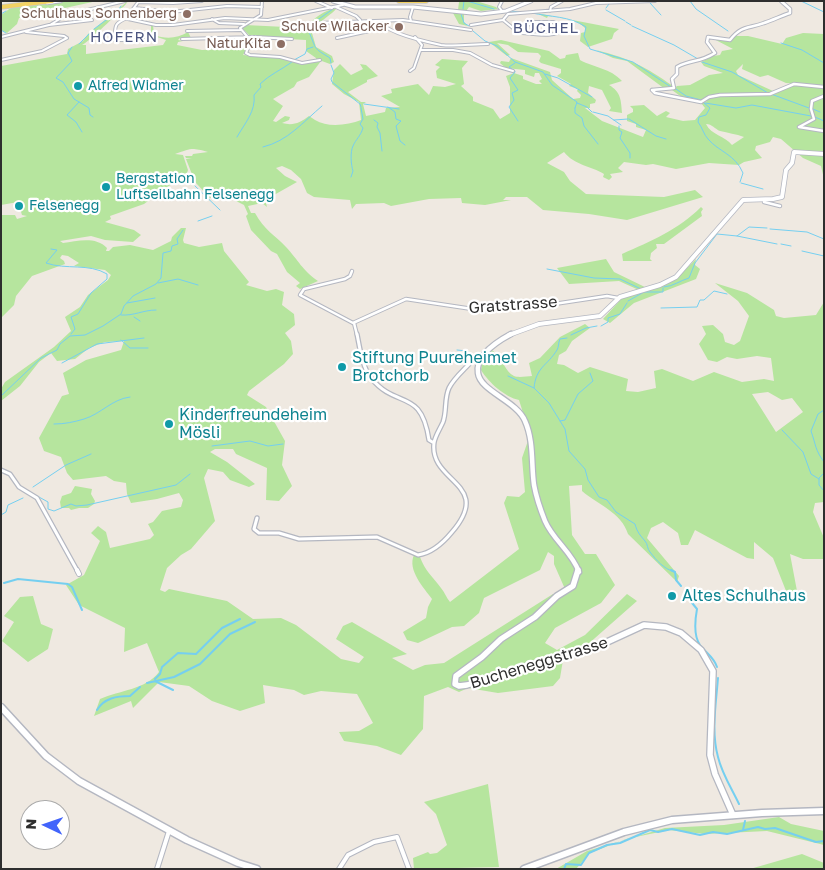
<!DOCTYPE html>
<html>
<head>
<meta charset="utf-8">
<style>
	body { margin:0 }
	#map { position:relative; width:825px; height:870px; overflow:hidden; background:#efe9e1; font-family:"Golos Text",sans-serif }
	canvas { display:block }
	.frame { position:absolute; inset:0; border:2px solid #2e2e2e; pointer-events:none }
	.north { position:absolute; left:20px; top:800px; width:50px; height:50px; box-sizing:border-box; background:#fff; border:1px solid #ababab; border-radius:50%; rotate:273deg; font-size:14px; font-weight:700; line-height:20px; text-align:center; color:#2e2e2e }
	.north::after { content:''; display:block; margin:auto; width:18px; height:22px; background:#4264fb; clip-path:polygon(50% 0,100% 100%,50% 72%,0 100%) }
</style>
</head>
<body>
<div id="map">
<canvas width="825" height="870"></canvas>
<div class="frame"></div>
<div class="north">N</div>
</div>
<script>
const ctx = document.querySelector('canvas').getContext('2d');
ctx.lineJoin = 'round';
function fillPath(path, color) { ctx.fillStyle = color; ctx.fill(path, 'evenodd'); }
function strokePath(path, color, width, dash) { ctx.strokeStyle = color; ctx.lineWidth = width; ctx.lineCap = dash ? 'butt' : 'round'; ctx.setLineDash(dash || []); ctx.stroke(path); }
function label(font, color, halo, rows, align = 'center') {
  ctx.font = font + ' "Golos Text",sans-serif'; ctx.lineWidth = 4.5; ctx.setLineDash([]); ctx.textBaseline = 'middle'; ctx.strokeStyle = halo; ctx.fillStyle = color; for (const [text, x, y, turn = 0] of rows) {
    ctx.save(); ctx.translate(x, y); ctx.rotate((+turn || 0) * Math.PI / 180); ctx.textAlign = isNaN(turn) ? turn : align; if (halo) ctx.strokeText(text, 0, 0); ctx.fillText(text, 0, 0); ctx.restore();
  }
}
const green = new Path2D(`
	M64,1H97L19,18L17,24L7,33L1,30V15L12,7Z
	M128,1C126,6 90,41 82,45H86V54L163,45L166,40L151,35V25H153L154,35C165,39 177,39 188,32L191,38H180L178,40L183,41L178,42L177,45L202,50L245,48V52L243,55L281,58L293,62L316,61V58L306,51V40L251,37L242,28L245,25L306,28C313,18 325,10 337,8C327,19 320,19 312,33L316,47L332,56L334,62L330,64L319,60L321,61L309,77L297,82L294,87L273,99L283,106L273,121L276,122L285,116L290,117L289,120L282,123C293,126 300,123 309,116C311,117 313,119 315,120C328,128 348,125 361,120L359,102L344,94L332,84L334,70L340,64L351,75L363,69L360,64L366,65L378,76L367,80V82L348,92L361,102H366L363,104L366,116L385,112L386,108L400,107L381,96L392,93L391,89L418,84L429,95L433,86L445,87L456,84L437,78L436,71L440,67L435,65L442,59L468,61L462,68L464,84L461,86L473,97V101L493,109L500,119L510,113V87L506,76L514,73L523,76V79L536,84H542L539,81L542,79L539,73H535L534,77L525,74V70L506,68L500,63L501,61L509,62L511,58L550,72L552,80L573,99L580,98L581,95L577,91L578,89L569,86L571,84L557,76L561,73V69L541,63L539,61L541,56L538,53L518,52L508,45L497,43L510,55L507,56L489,42L501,40L549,51L560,59L565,58L566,55L578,53L580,60C595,68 610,68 622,81L609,85C621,92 621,100 622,113L609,111L611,108L602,90L589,86L588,93L596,100L595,103L590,104V108H585L602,121L643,137L646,130L636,127V124L627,121V115L633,112V109L630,106L644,105L657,116L666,111L670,113L666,117L683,121L695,120L705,108L701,103L706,102L709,97L720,95L771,94L796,85L824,87V179L821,166L803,158L781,139L773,137L770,142L756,146L755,150L762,158L744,162L739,165L709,163L676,169L653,164L646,165L624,162L618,168L623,172L610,174L612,177L609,180L603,177L604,174C591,166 574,165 564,152L547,163L564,172L570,181L586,194L664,197L695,190L703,197L627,220L589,214L543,210L527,197H506L503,200H511L485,205L462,203L461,198L429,199L391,206L384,203L356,204L352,209L350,200L314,197L307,193L301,179L291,170L282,166L276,168L285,176L297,182L274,195L266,203L267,207L262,203L248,206L251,213H255C264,230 275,235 286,247C299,261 302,270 318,281L300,289L296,286L300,283L287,272L277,254L271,251L251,230L246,216L248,214L244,205L236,201L241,196L235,189L210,198L195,182L186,159H192L186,158L185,156H192L193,154L208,152C189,147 192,149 175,154L183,155L188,170L187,173L144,204L110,216L111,219L105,222L134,230L141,235L133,242L105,240L91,236L60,241L63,243C77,241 96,236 107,248L106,251H109L113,247L130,245L153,250L171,241L172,237L181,228H186L183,240L184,243L199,247L222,243L224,251L249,282L246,285L267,291L276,289L284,292L282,305L294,314L295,325L285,333L291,341L293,354L284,364L249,391L247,395L266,407L285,441L282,465L292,486L279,501L266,500L267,468L236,454L233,449H215L210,452L227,462L255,484L249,487L230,480L223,472L208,469L204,478L215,521L191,549L181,555L167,568L160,590L165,592L169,589L227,601L253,619L281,618L296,625L341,659L359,663L364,657L336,639L343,626L352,622L407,654L392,658L413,670L425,665L444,663L553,594H557L565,589L554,564V556L548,552L540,570L484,598L479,613L464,626L452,627L418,643L407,640L403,632L426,618L428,607L432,599C424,588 407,570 414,555L420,557C425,571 432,576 441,588C445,593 446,597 450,602L519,549L504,503L507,496L519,497L525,492L522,458L530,435L519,400C505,397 489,383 481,370L483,359L492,350C502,357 505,372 514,376C519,378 527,376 532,376L529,363L540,358L560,337L585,324L590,328L572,341L566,351L559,355L557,364L564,365L578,373L590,367L628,379L626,391L638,392L656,388L654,371L662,369L693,381L714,372L742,382L764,379L774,381L771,358L757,356L737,359L727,357L717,362L708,360L699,344L706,334L702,326L713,325L723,334L725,342L734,345L740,341L749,316L738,301L715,283L747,293L774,310L776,316L784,318L816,315L824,302V502L815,503L813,512L824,538V559H803L790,554L797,591L790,601L773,558L754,542V559L747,558L695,530L688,545H681L678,533L663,522L651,528L647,538L679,576L677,582L628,534C622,513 597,504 582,491V485L569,486L572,535L585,554H596L615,585L601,603L555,628L545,643L557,650L585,635L627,594L637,601L578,653L563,660L560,678L553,686L498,693L468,688L459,692L448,687L424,696L423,729L401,755L377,746L344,741L339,732L359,731L373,723L357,694L321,691L304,695L294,690L263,685L265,703L240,711L212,701L189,686L159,682L133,708L131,701L94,716L100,699C120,690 145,690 159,672L147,643L124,652L125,628L79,605L66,585L84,575L100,541L91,533L98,526L106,532L110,548L150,539L154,535L148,524L153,522L162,511L181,507L183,500L179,493L157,499L131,503L127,494L126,483L114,481L106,476L73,480L67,473L61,457L44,451L39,438L62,396L69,394L63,373L86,360L121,350L124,341L105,342L89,348L75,359L57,361L51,353L39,362L20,386L1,401V389L5,382L54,347L71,331L65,317L80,307L88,295L108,280L111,275L105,270L74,266L79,263L68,256L62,255L60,258L64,261L65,264L32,276L16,296L14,305L1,318V215H15L17,219L27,216L22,215L18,202L1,205V66L67,54L68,49L83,41L88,34ZM706,124C712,124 715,129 720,131C728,133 736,134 744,137L732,145C725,136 711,135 706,124ZM768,392L782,400L792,398L803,412L776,432L752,394Z
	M457,1H476L496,7L498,9L481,11L469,7L464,14V22L468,26L459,24L453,13L458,10L459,2Z
	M536,13L619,29L614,33L612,39L588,47L580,41L581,33L585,32V28C577,19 559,17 548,16L547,18Z
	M803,33L824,34V86L786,83L768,75L760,77L742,69L743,64L736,71L738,75L773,91L768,93L716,94L701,101L683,98L672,90L677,86L690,85L709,75L723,73L704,66L701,62L713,56L720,55L722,51L733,49L710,37L732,40L735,36H748L782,44L786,38Z
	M596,50C631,59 644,66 673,86V87L665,89L627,61L613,58Z
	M701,207L703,209L701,212L702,216L664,244H656L657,248L651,253L650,259L652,261H623L622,254C651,241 678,230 701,207Z
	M606,259L614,272L649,289L676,279L696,259L695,265L700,269L696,279L634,303L610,323L603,319L624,296L641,291L619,281L569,284L557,268Z
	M75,486L92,489L91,494L95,501L94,504L88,508H79L71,510L69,508H61L60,502L62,496L71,493Z
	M33,596L41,624L53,629L48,649L28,662L2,641L14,622L4,616L20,597Z
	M488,784L499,867L414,869L413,858L428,852L430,854L437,853L447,845L436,814L424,802Z
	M779,817L791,824L824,831V845L767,831L705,834L669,830L626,839L590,853L576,869H556L587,851L665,828L724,825Z
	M802,854L824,863V869H750Z`);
const streamFar1 = new Path2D(`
	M467,1L494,9
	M659,1L650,3L661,15
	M690,1L696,9L728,31
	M801,1L824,12
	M606,8L609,4
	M463,9L464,1
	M606,10L625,21
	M510,11L521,12
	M532,13C550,17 570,16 586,27L584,36L590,49L633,62L671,87
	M1,14L6,11
	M461,14L464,23L469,26
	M316,21L333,9
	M626,22L631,25
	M314,24L309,32C317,50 312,47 330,58L331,63
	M632,26L674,45L698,59
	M94,29L117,12L121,6
	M1,30L6,33
	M473,31L485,41L497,46L515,62L543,72L552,85L577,102L575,108
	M781,43L802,50L824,63
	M79,44L90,33
	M72,47L68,53L72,61L56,78L63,82L74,99L89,108L90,115L93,117
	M294,60L305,54L307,49L313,47
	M702,62L732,72L768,93
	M515,63L509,67L515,71
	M331,65L334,73L331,79L332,82L360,104L361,107
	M515,72L510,78L518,90L512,93L514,100L509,107L518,121
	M545,74L558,78L592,97
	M676,89L686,96L701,100
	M771,94L809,108
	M79,102L67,115L76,122L82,132
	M577,103L587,107L592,112
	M704,103L710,108L706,115L699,117L698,122C702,127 704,135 708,139C719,152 735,154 743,173L740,182
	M705,103L736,108L752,105L811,116
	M364,104L399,109
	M388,107L395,112L396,119L401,121L396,126L400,141L405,145
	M575,108V113L582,118L584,126L598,144
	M813,109L820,112
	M593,112L608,116L621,125
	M815,117L824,121
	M629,119L656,136L666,139
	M374,120L378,123L377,127L380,133L382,151
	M614,120L628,119
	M619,126V130L622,132L620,138L630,153V158
	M237,137C245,123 256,111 254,95L261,87L260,84C269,75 281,70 292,62
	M263,147C288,141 303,122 322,106
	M351,177L353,171C351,165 350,152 353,146C356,139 360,137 363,128L360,124L363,119L361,108
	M741,183L763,189
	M195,186L220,210
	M198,221L212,216
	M770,229L807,232L824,239
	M737,236L777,244
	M781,244L791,246
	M51,249L57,250L46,263C66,270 89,263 107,274V279L91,293L78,314L71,317L75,329L71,334
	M802,251L824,256
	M547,269L594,278L620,279L641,289
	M158,283L178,279L198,285
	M664,287C674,286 679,281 689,278L695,263L717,234L737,236L749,227L767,228
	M628,301L644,292H663V288
	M127,303L155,298
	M661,308L697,307L700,300H704L714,291L727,294
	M121,315C134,316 143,310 156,310
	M134,317L140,321
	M601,326L608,322V318L620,314L627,303
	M571,335L586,328L597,326
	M567,338L560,339C558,343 559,347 557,350C547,366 536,367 534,388L549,403L565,429L569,451L585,469L588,480L599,497L607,500L616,512L635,524C637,532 640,535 645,541C648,544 647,549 650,552C657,561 663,568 674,572
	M121,340L130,348H148
	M457,350L467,351L473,356
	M62,363L97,344L144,338
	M508,376L534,388
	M1,396L41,358L57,350L60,344L70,336L85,335L103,326L121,314L124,306L133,296L156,284L161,278L163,253L171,251L172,246L178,244L177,239L183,230
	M824,410L818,414L811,431C816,445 815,450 824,462
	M560,421L565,420L578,394L593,381L590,373
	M54,424C65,424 74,422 84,419C101,414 112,399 130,397
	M782,430L803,452L811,474L819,479
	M212,446L250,441L268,446L283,444
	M824,473L819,478V485L824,491
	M33,487L66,465L91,454
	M30,492L48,502V509L54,511L71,504L76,506L87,505L176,485L190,474
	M1,515L6,512L8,505L23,498`);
const stream = new Path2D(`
	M671,570L675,572L676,580L681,586
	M4,583L18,579L68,584L72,587L82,610
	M686,590L688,598L697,609C695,620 693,635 700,645C706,653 714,657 717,667
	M718,678C716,704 711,731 718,757C722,774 732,789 739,804
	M155,679L160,674L162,667L178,653L196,654L222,628L240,619
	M155,681L173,690
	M147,683L174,677L200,664L230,634L255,622
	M97,710C104,698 117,696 130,696L140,687
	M743,830L745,821
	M564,869L566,864L581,865L589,853L607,845L620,843L650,830L658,832L672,829L700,835L713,832L727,834L758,827L765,829L775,828L816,842L824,841`);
const minorFar3 = new Path2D(`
	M139,1L127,17L128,19L156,25H173L225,18L268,20L343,5
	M262,1L261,15L240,28L251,41L246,53L250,55L280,57L302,63L320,60
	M316,1L332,8
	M502,1L499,7L502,11
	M138,2L173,3L202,1
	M336,7L356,16L360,20
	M134,8L171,12L227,6L262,7
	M550,11L551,7L562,1
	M508,14L570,9L596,3L655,1
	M508,14L503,20L519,33H522
	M127,18C111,25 117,27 114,40H155
	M212,19L219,23L244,24
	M380,21C385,33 427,42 441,45C455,47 473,44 488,44
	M411,21L410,17L413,7
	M536,22H553L567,27C555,39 537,34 522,33L526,30L527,25Z
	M318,23L403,20L471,30
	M50,25L66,15L125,1
	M471,25L503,20
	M187,31L241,30
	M1,37L49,25L92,20
	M337,38L383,28
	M182,39L255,37L292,39
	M421,50H453L470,53L492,65L513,71
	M1,60L42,51L67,38L64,36L26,32
	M410,71L414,68L422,45L415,37`);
const minorFar2 = new Path2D(`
	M764,202L780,206
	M352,271L350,276L345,279L304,289L300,295L353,323L406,299L479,310L541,306L607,296L618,298
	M354,323L357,335`);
const minorFar1 = new Path2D(`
	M357,334C360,349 362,366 371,378C397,410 421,387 429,440L434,443
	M1,470L10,474L19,487L37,498L78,572
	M257,518L254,529L259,533H279L299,539L377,537L418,555C432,553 443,543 452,532C494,483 429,483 434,443C435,436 440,429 443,422C447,411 444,399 449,388C455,376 468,367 476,356H482`);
const minor = new Path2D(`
	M77,570L79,574
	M157,869L169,831
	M339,869L348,855L374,842L397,837L409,869`);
const tertiaryFar3 = new Path2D(`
	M47,3L61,1
	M652,90L674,88L672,79L677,74V67C692,59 699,63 715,53L707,42L708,37L730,40C742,25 748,29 764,23C773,20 781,16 790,13V9L781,1
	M652,90L655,93L701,102L709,97L720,95L770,94L794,84L824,87
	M824,96L812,101L811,109L814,119L799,127L824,131`);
const tertiaryFar2 = new Path2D(`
	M509,335L539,324L600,316L620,297L660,285L676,277L743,200L773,199L782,197L786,170L792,163L794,152L824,154`);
const tertiaryFar1 = new Path2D(`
	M511,334C498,341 475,355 478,373C480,391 517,401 525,421C534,441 531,464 534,485C536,496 541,511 545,521C553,540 572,552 579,572`);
const tertiary = new Path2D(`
	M578,570L573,586L557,596L535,617L501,639L482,657L456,676L455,684L459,686L467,685L537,663L594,648L644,625L666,627L681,633L701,650L713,671L710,755L715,774L733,815`);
const secondaryFar1 = new Path2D(`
	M333,1L355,7H413L481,14L506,11L531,1`);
const secondary = new Path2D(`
	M1,707L46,756L79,781L187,840L238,863L257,869
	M524,869L624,832L672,820L762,813L824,811`);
const primary = new Path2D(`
	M399,1H426
	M1,7L52,1`);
const markers = [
	[187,14,5,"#8d6e63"],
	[399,27,5,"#8d6e63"],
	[281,44,5,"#8d6e63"],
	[78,86,5,"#0f9aa8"],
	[106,187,5,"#0f9aa8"],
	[19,206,5,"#0f9aa8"],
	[342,367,5,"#0f9aa8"],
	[169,424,5,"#0f9aa8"],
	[672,596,5,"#0f9aa8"]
];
const farEducationnames = [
	["Schulhaus Sonnenberg",177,14],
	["Schule Wilacker",389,27],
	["NaturKita",271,44]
];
const farCulturenames = [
	["Alfred Widmer",88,86],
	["Bergstation",116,179],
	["Luftseilbahn Felsenegg",116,195],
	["Felsenegg",29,206]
];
const farNeighbourhoodnames = [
	["BÜCHEL",546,28],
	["HOFERN",124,37]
];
const streetNames = [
	["Gratstrasse",513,305,-4],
	["Bucheneggstrasse",539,663,-17]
];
const cultureNames = [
	["Stiftung Puureheimet",352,358],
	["Brotchorb",352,376],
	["Kinderfreundeheim",179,415],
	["Mösli",179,433],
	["Altes Schulhaus",682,596]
];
fillPath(green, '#b6e59e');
strokePath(streamFar1, '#75cff0', 1);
strokePath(stream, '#75cff0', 2);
strokePath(minorFar3, '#b4b7c1', 4);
strokePath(minorFar2, '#b4b7c1', 4.5);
strokePath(minorFar1, '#b4b7c1', 5.5);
strokePath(minor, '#b4b7c1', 6);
strokePath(tertiaryFar3, '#b4b7c1', 4.5);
strokePath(tertiaryFar2, '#b4b7c1', 5.5);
strokePath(tertiaryFar1, '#b4b7c1', 7);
strokePath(tertiary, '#b4b7c1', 8);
strokePath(secondaryFar1, '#b4b7c1', 5);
strokePath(secondary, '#b4b7c1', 9);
strokePath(primary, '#c9c9c9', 5.5);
strokePath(minorFar3, '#fff', 2);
strokePath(minorFar2, '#fff', 2.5);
strokePath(minorFar1, '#fff', 3);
strokePath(minor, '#fff', 4);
strokePath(tertiaryFar3, '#fff', 2.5);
strokePath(tertiaryFar2, '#fff', 4);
strokePath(tertiaryFar1, '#fff', 4.5);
strokePath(tertiary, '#fff', 5.5);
strokePath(secondaryFar1, '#fff', 3);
strokePath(secondary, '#fff', 6);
strokePath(primary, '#f2d163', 4);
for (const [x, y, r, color] of markers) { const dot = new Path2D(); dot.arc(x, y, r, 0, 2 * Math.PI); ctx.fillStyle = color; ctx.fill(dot); strokePath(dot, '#fff', 2); }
label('14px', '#785e54', '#fff', farEducationnames, 'right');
label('14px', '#0d838f', '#fff', farCulturenames, 'left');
ctx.letterSpacing = '1px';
label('15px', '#4d5680', '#fff', farNeighbourhoodnames);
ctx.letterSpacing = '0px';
label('16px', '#2e2e2e', '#fff', streetNames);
label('16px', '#0d838f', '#fff', cultureNames, 'left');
</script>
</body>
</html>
